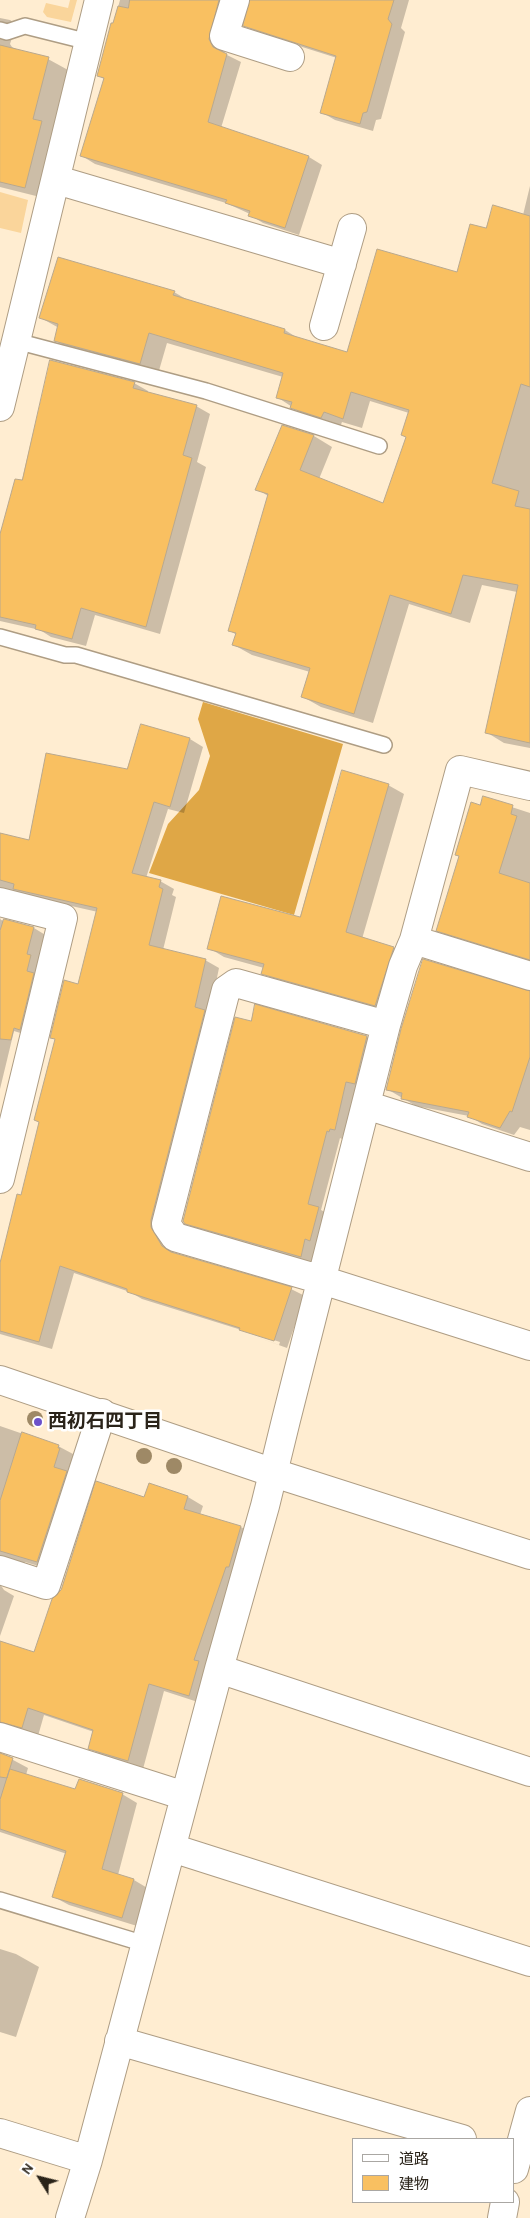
<!DOCTYPE html>
<html>
<head>
<meta charset="utf-8">
<style>
	body { margin:0 }
	#map { position:relative; width:530px; height:2218px; overflow:hidden; background:#ffedd1; font-family:Karla,"Noto Sans JP",sans-serif }
	canvas { display:block }
	.legend { position:absolute; left:352px; top:2138px; width:162px; height:65px; box-sizing:border-box; background:#fff; border:1px solid #aaa7a3; margin:0; padding:6px 9px; list-style:none; font-size:15px; color:#2a2319 }
	.legend li { display:flex; align-items:center; gap:10px; height:25px }
	.legend b { width:25px; border:1px solid #aaa7a3 }
	.north { position:absolute; left:15px; top:2153px; width:50px; height:50px; -webkit-text-stroke:4px #fff; paint-order:stroke; rotate:306deg; font-size:14px; font-weight:700; line-height:20px; text-align:center; color:#2a2319 }
	.north::after { content:''; display:block; margin:auto; width:18px; height:22px; background:#2a2319; clip-path:polygon(50% 0,100% 100%,50% 72%,0 100%) }
</style>
</head>
<body>
<div id="map">
<canvas width="530" height="2218"></canvas>
<ul class="legend">
<li><b style="height:6px;background:#fff"></b>道路</li>
<li><b style="height:14px;background:#f9c061"></b>建物</li>
</ul>
<div class="north">N</div>
</div>
<script>
const ctx = document.querySelector('canvas').getContext('2d');
ctx.lineJoin = 'round';
function fillPath(path, color) { ctx.fillStyle = color; ctx.fill(path, 'evenodd'); }
function strokePath(path, color, width, dash) { ctx.strokeStyle = color; ctx.lineWidth = width; ctx.lineCap = dash ? 'butt' : 'round'; ctx.setLineDash(dash || []); ctx.stroke(path); }
function label(font, color, halo, rows, align = 'center') {
  ctx.font = font + ' Karla,"Noto Sans JP",sans-serif'; ctx.lineWidth = 5; ctx.setLineDash([]); ctx.textBaseline = 'middle'; ctx.strokeStyle = halo; ctx.fillStyle = color; for (const [text, x, y, turn = 0] of rows) {
    ctx.save(); ctx.translate(x, y); ctx.rotate((+turn || 0) * Math.PI / 180); ctx.textAlign = isNaN(turn) ? turn : align; if (halo) ctx.strokeText(text, 0, 0); ctx.fillText(text, 0, 0); ctx.restore();
  }
}
const green = new Path2D(`
	M70,0H77L71,22L47,17L43,12L46,3L68,8Z
	M0,192L28,200L21,233L0,228Z`);
const forest = new Path2D(`
	M203,702L343,744L294,915L149,873L168,824L199,790L210,756L198,719Z`);
const shadow = new Path2D(`
	M120,0H235L222,48L225,54L241,62L221,128L309,157L322,165L299,235L263,223L250,215V214L226,203L95,164L82,156L104,79L99,76Z
	M251,0H409L401,28L405,32L381,119L376,120L373,131L335,120L321,112L337,58L258,33L245,25Z
	M0,18L10,20L29,31L13,35L10,44L12,47L21,52L48,59L68,70L53,129L61,134L44,198L0,187Z
	M530,186V748L504,743L486,732L517,592L482,585L470,623L409,604L373,723L321,707L303,697L310,672L252,655L234,645L237,635L230,631L268,496L257,489L283,427L314,436L332,447L319,479L384,504L407,437L409,413L370,401L362,428L342,422L340,427L309,418L277,397L283,377L167,343L158,374L74,351L56,341L59,328L41,318L174,292L191,302L285,330L301,340L348,353L458,274L487,230L523,215Z
	M134,383L148,391V393L196,406L210,414L197,462L206,467L160,634L95,615L86,646L51,637L40,630L0,621V539L23,482Z
	M190,739L203,747L184,813L168,809L146,878L160,881L174,889L172,895L176,897L163,950L205,960L219,968L164,1235L175,1255L291,1289L305,1296L287,1348L251,1335L279,1345L280,1342L142,1299L130,1292L74,1273L52,1349L0,1334V1267L22,1197L40,1123L56,1040L52,1037L79,985L98,912L18,894L0,903V834L30,841L128,770Z
	M388,785L404,794L362,939L394,948L409,957L391,1014L278,982L263,973L264,968L224,957L209,948L301,918Z
	M484,798L530,813V962L451,938L438,930Z
	M0,918L1,920L34,928L47,936L33,1037L14,1031L0,1089Z
	M530,992V1130L520,1127L514,1135L482,1124L469,1116L416,1106L387,1089Z
	M252,1023L367,1037L380,1045L348,1136L343,1135L342,1139L340,1138L321,1210L332,1216L314,1264L199,1231L186,1223Z
	M0,1426L58,1446L73,1454L75,1458L52,1570L25,1562L24,1564L0,1575Z
	M150,1484L188,1497L203,1506L200,1515L241,1527L256,1536L204,1704L164,1691L143,1769L105,1757L90,1748L94,1732L44,1715L38,1736L0,1742V1642L35,1654L145,1499Z
	M0,1584L4,1590L14,1596L0,1636Z
	M0,1751L2,1754L28,1768L26,1775L76,1791L122,1794L137,1803L118,1875L134,1880L149,1889L137,1926L69,1905L54,1897L67,1854L0,1832Z
	M0,1949L16,1954L39,1967L16,2037L0,2032Z`);
const building = new Path2D(`
	M130,0H219L209,39L213,47L227,54L208,122L309,156L285,228L248,216L250,211L225,203L227,200L80,156L104,78L97,76L111,23H113L118,6L128,8Z
	M250,0H394L388,19L392,24L367,112L363,113L360,124L320,113L336,56L243,26Z
	M0,45L49,57L33,119L42,121L25,188L0,182Z
	M493,205L530,216V387L521,384L492,483L519,491L515,506L530,509V743L485,733L518,585L463,575L451,614L390,595L354,714L301,697L310,668L232,645L236,633L228,631L268,494L255,490L282,425L314,435L300,470L383,503L406,437L401,435L409,410L351,392L343,419L324,412L321,418L290,408L292,402L276,398L283,373L149,333L140,364L54,341L58,324L39,318L58,257L175,291L173,295L285,329L284,333L347,352L377,249L457,272L470,224L486,228Z
	M50,360L135,382L133,388L197,405L183,455L192,458L146,627L81,608L72,639L35,629L36,625L0,617V534L15,479L22,480Z
	M141,724L190,738L170,807L154,802L132,873L161,880L159,887L163,889L149,945L206,959L195,1007L205,1010L151,1220V1227L162,1246L171,1252L292,1287L274,1341L239,1330L240,1328L127,1292V1289L60,1266L39,1342L0,1331V1263L17,1194L21,1195L39,1122L34,1120L55,1039L50,1038L64,980L78,984L97,908L13,889L14,884L0,880V833L29,840L46,753L127,769Z
	M342,770L389,784L346,932L394,947L375,1006L261,974L264,964L207,949L221,896L300,917Z
	M483,796L513,805L511,814L517,816L499,873L530,883V960L436,931L459,856L455,855L471,802L480,805Z
	M4,919L34,927L27,954L31,955L27,971L34,973L20,1030L14,1028L11,1040L0,1039V931Z
	M423,959L530,991V1057L512,1112L510,1111L500,1128L467,1117L469,1112L401,1099L402,1093L386,1090L401,1029Z
	M255,1004L367,1036L355,1084L346,1082L335,1130L330,1129L329,1132L327,1131L308,1204L319,1207L310,1241L305,1239L301,1257L185,1224L183,1221L235,1017L251,1021Z
	M22,1432L59,1445L58,1448H60L54,1467L67,1471L37,1562L0,1551V1501Z
	M96,1481L144,1497L149,1483L188,1496L184,1509L241,1526L229,1567H226L194,1660L199,1661L189,1696L149,1684L128,1761L88,1749L93,1730L28,1708L22,1728L0,1722V1641L34,1652L52,1599L61,1590Z
	M0,1753L13,1758L7,1778L0,1777Z
	M10,1769L75,1789L79,1779L123,1793L102,1869L134,1879L122,1918L52,1897L66,1851L0,1829V1800Z`);
const service = new Path2D(`
	M0,30L7,32L25,26L89,42
	M16,341L206,391L379,446
	M0,637L65,655H76L384,745
	M0,1900L145,1944`);
const minor = new Path2D(`
	M235,0L224,36L290,57
	M57,180L342,264
	M324,326L352,228
	M0,407L99,0
	M0,902L63,918L0,1179
	M414,940L530,976
	M386,1025L236,983L226,990L166,1224L175,1237L322,1280L530,1346
	M366,1105L530,1157
	M0,1570L46,1585L102,1413
	M219,1669L530,1772
	M0,1737L185,1796
	M172,1848L530,1962
	M119,2041L462,2139
	M0,2133L88,2160
	M514,2169L530,2111
	M70,2218L88,2160L219,1669L265,1506L286,1420L386,1025L403,966L414,940L460,770L530,786
	M502,2218L505,2202`);
const tertiary = new Path2D(`
	M0,1380L274,1473L530,1555`);
const trees = [
	[35,1419],
	[144,1456],
	[174,1466]
];
const markers = [
	[38,1422,5,"#6b51ca"]
];
const poiNames = [
	["西初石四丁目",48,1422]
];
fillPath(green, '#fad59b');
fillPath(forest, '#dfa746');
fillPath(shadow, '#0003');
fillPath(building, '#f9c061');
strokePath(building, '#b9a88e', 1);
strokePath(service, '#ae9d84', 18);
strokePath(minor, '#ae9d84', 30);
strokePath(tertiary, '#ae9d84', 30);
strokePath(service, '#fff', 15);
strokePath(minor, '#fff', 28);
strokePath(tertiary, '#fff', 28);
ctx.fillStyle = '#9e8966';
for (const [x, y] of trees) { ctx.beginPath(); ctx.arc(x, y, 8, 0, 2 * Math.PI); ctx.fill(); }
for (const [x, y, r, color] of markers) { const dot = new Path2D(); dot.arc(x, y, r, 0, 2 * Math.PI); ctx.fillStyle = color; ctx.fill(dot); strokePath(dot, '#fff', 2); }
label('bold 19px', '#2a2319', '#fff', poiNames, 'left');
</script>
</body>
</html>
